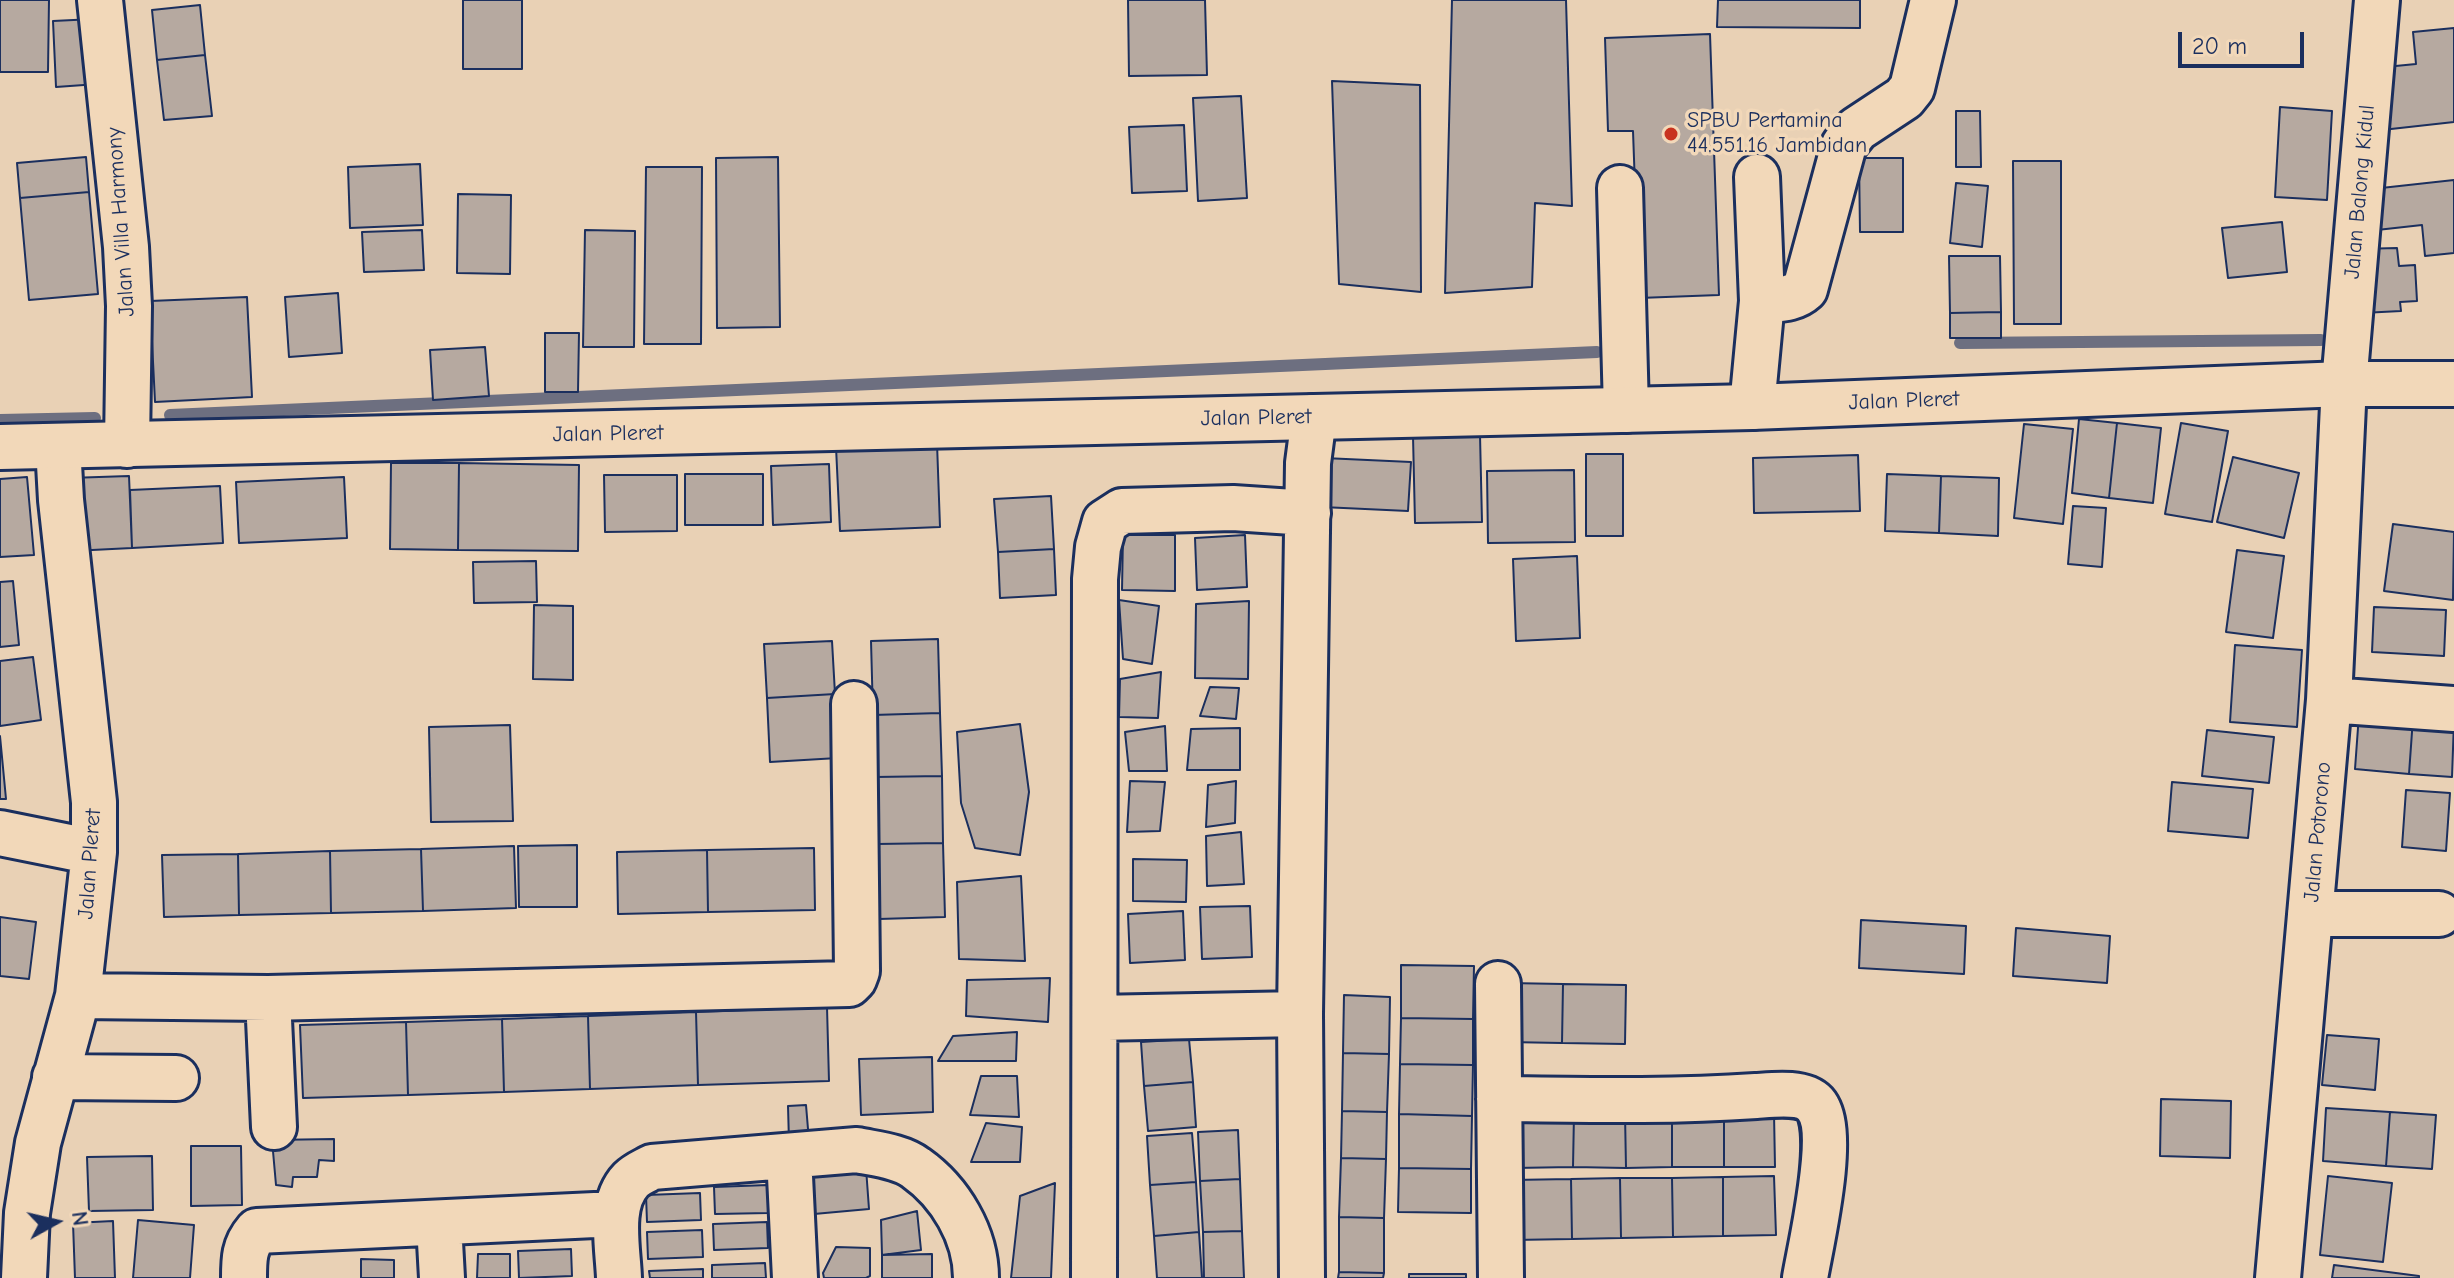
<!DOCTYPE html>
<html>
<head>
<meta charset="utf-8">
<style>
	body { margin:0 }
	#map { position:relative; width:2454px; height:1278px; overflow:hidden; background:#e9d1b5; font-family:"Comic Neue",sans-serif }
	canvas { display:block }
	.north { position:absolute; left:16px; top:1182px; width:80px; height:80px; -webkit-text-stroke:6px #f2d8b9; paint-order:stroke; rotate:82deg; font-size:22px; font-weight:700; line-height:32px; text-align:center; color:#1b2f5e }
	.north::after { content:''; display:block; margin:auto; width:28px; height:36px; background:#1b2f5e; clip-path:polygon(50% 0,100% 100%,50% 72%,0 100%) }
	.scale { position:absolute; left:2178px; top:32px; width:126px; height:36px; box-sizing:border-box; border:4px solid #1b2f5e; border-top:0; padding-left:10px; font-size:24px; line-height:28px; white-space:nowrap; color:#1b2f5e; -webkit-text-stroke:6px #f2d8b9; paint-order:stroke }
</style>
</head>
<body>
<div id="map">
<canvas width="2454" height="1278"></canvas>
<div class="north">N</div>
<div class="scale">20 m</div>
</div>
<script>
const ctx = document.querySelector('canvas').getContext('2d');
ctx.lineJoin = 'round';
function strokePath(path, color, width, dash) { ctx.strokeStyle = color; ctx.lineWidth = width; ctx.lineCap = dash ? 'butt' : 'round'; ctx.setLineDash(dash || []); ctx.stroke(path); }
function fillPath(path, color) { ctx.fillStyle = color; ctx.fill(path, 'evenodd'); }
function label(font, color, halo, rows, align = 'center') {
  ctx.font = font + ' "Comic Neue",sans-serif'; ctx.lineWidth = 7; ctx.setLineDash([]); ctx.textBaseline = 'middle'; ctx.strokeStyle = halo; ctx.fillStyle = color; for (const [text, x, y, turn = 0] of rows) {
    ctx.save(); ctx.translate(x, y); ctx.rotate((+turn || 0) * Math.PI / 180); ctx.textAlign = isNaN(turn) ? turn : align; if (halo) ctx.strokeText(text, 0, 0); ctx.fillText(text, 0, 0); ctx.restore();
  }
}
const stream = new Path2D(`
	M1960,343L2321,340
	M170,415L1597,352
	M0,420L95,418`);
const building = new Path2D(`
	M0,0H49L48,72H0Z
	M463,0H522V69H463Z
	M1128,0H1205L1207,75L1129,76Z
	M1452,0H1566L1572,206L1535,203L1532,287L1445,293Z
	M1718,0H1860V28L1717,27Z
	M200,5L205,55L157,60L152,10Z
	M94,19L98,84L56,87L53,21Z
	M2454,28V122L2382,130L2375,68L2416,64L2413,32Z
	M1710,34L1719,295L1639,298L1633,131H1608L1605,38Z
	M205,55L212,116L164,120L157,60Z
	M1332,81L1420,85L1421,292L1339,284Z
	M1241,96L1247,198L1198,201L1193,98Z
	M2280,107L2332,111L2327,200L2275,197Z
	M1956,111H1980L1981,167H1956Z
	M1184,125L1187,191L1132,193L1129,127Z
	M86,157L89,192L20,198L17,163Z
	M778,157L780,327L717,328L716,158Z
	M1859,158H1903V232H1860Z
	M2013,161H2061V324H2014Z
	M420,164L423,225L350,228L348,167Z
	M646,167H702L701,344H644Z
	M2454,180V253L2425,256L2422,225L2368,231L2363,190Z
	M1956,183L1988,186L1982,247L1950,243Z
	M89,192L98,294L29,300L20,198Z
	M458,194L511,195L510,274L457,273Z
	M2282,222L2287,272L2228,278L2222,228Z
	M422,230L424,270L364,272L362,232Z
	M585,230L635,231L634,347H583Z
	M2397,248L2399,266L2415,265L2417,301L2400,302L2401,311L2362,313L2359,249Z
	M1949,256H2000L2001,312L1950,313Z
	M338,293L342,353L289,357L285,297Z
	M247,297L252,397L155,402L150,301Z
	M2001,312V338H1950V313Z
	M545,333H579L578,392H545Z
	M485,347L489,396L433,400L430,350Z
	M2079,419L2117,423L2109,498L2072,493Z
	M2117,423L2161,428L2153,503L2109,498Z
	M2181,423L2228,431L2212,522L2165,514Z
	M2024,424L2073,429L2063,524L2014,518Z
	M1480,435L1482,522L1415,523L1413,436Z
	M937,443L940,527L840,531L836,447Z
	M1586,454H1623V536H1586Z
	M1858,455L1860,511L1754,513L1753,458Z
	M2233,457L2299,473L2284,538L2217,522Z
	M1324,458L1411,462L1408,511L1322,507Z
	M391,463H459L458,550L390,549Z
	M459,463L579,465L578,551L458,550Z
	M829,464L831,522L773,525L771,466Z
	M1574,470L1575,542L1488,543L1487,471Z
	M685,474H763V525H685Z
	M1887,474L1941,476L1939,533L1885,531Z
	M604,475H677V531L605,532Z
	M129,476L132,548L72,551L69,478Z
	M1941,476L1999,478L1998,536L1939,533Z
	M27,477L34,555L0,557V479Z
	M344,477L347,538L239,543L236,482Z
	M220,486L223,543L132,548L130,490Z
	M1051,496L1054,549L998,552L994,499Z
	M2073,506L2106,508L2102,567L2068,564Z
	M2393,524L2454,532L2453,600L2384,591Z
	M1123,535H1175V591L1122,590Z
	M1245,535L1247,587L1197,590L1195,538Z
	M1054,549L1056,595L1000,598L998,552Z
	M2237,550L2284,556L2273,638L2226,632Z
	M1577,556L1580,638L1516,641L1513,559Z
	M536,561L537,602L474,603L473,562Z
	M13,581L19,645L0,647V582Z
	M1119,600L1159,606L1152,664L1123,659Z
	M1249,601L1248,679L1195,678L1196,604Z
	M534,605L573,606V680L533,679Z
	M2374,607L2446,610L2444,656L2372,652Z
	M938,639L940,713L873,715L871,641Z
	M832,641L835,694L767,698L764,644Z
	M2235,645L2302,650L2297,727L2230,722Z
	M33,657L41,720L0,726V661Z
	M1161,672L1158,718L1119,717L1120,679Z
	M1210,687L1239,688L1236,719L1200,716Z
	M835,694L838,758L770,762L767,698Z
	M940,713L942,776L875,777L873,715Z
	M2359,714L2413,718L2409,774L2355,769Z
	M2413,718L2454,721L2452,777L2409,774Z
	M1020,724L1029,792L1020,855L975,848L961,803L957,732Z
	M510,725L513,821L431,822L429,727Z
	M1165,726L1167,771H1129L1125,732Z
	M1240,728V770H1187L1191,729Z
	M2207,730L2274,737L2269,783L2202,776Z
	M0,736L6,799H0Z
	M942,776L943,843L877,844L875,777Z
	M1130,781L1165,782L1160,831L1127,832Z
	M1236,781L1235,823L1206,827L1208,785Z
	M2172,782L2253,789L2248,838L2168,831Z
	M2406,790L2450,793L2446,851L2402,847Z
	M1241,832L1244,884L1207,886L1206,836Z
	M943,843L945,917L879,919L877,844Z
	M577,845V907H519L518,846Z
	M514,846L516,908L423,911L421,849Z
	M814,848L815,910L708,912L707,850Z
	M421,849L423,911L331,913L330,851Z
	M707,850L708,912L618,914L617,852Z
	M330,851L331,913L239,915L238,854Z
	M238,854L239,915L164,917L162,855Z
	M1133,859L1187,860L1186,902L1133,901Z
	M1021,876L1025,961L959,959L957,882Z
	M1250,906L1252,957L1202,959L1200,907Z
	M1183,911L1185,960L1130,963L1128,914Z
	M0,917L36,922L29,979L0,976Z
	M1861,920L1966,926L1964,974L1859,968Z
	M2016,928L2110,936L2107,983L2013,976Z
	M1401,965L1474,966L1473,1019L1401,1018Z
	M1050,978L1048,1022L966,1016L967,980Z
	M1508,983L1563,984L1562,1043L1507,1042Z
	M1563,984L1626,985L1625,1044L1562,1043Z
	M1344,995L1390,997L1389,1054L1343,1053Z
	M827,1007L829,1081L698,1085L696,1012Z
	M696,1012L698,1085L590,1089L588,1016Z
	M588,1016L590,1089L504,1092L502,1019Z
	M1401,1018L1473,1019V1065L1400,1064Z
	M502,1019L504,1092L408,1095L406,1022Z
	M406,1022L408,1095L303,1098L300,1025Z
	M1017,1032L1016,1061H938L953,1036Z
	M2327,1035L2379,1039L2375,1090L2322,1085Z
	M1189,1039L1193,1082L1144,1086L1141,1042Z
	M1343,1053L1389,1054L1387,1112L1342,1111Z
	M932,1057L933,1112L861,1115L859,1059Z
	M1400,1064L1473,1065L1472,1116L1399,1114Z
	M981,1076H1017L1019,1117L970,1115Z
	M1193,1082L1196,1127L1148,1131L1144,1086Z
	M2161,1099L2231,1101L2230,1158L2160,1156Z
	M806,1105L809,1141L789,1142L788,1106Z
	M2326,1108L2390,1112L2386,1166L2323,1161Z
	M1342,1111L1387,1112L1386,1159L1341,1158Z
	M2390,1112L2436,1115L2432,1169L2386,1166Z
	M1774,1113L1775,1167H1724V1114Z
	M1399,1114L1472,1116L1471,1169L1399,1168Z
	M1574,1114L1573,1167L1514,1168L1513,1115Z
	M1574,1114H1625L1626,1168L1573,1167Z
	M1625,1114H1672V1167L1626,1168Z
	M1672,1114H1724V1167H1672Z
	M986,1123L1022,1127L1020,1162H971Z
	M1238,1130L1240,1179L1200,1181L1198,1132Z
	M1192,1133L1196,1182L1150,1185L1147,1136Z
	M334,1139V1161L319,1160L317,1177H293L292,1187L276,1185L272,1140Z
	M191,1146H241L242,1205L191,1206Z
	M152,1156L153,1210L89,1211L87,1157Z
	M1341,1158L1386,1159L1384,1218L1339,1217Z
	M866,1168L869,1209L814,1214L810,1174Z
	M1399,1168L1471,1169V1213L1398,1212Z
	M1774,1176L1776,1235L1723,1236V1177Z
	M2328,1176L2392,1183L2383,1262L2320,1255Z
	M1723,1177V1236L1673,1237L1672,1178Z
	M1620,1178L1621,1238L1572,1239L1571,1179Z
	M1620,1178H1672L1673,1237L1621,1238Z
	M1240,1179L1242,1231L1203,1232L1200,1181Z
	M1571,1179L1572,1239L1513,1240L1512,1180Z
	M1196,1182L1199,1232L1154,1236L1150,1185Z
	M1055,1183L1051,1278H1011L1020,1196Z
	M768,1185L769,1213L715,1214L714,1187Z
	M700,1193L701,1220L647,1222L646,1195Z
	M917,1211L921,1250L882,1255L881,1220Z
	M1339,1217L1384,1218V1273L1339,1272Z
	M138,1220L194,1225L190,1278H133Z
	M113,1221L115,1278H75L73,1223Z
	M767,1222L768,1248L714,1250L713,1224Z
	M702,1230L703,1257L648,1259L647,1232Z
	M1242,1231L1244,1278H1204L1203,1232Z
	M1199,1232L1202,1278H1157L1154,1236Z
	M836,1247L870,1248V1276L866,1278H824L823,1273Z
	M571,1249L572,1276L519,1278L518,1251Z
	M478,1254H510V1278H477Z
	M932,1254V1278H882V1255Z
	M361,1259L394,1260V1278H361Z
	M765,1263L766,1278H712V1265Z
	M2334,1265L2419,1276V1278H2332Z
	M703,1269V1278H650L649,1271Z
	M1339,1272L1384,1273L1383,1278H1338Z
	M1409,1274H1466V1278H1409Z`);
const minor = new Path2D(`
	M100,0L126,247L129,306L127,445
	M1620,188L1626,410
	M1762,301C1778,299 1793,300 1805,289L1844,145L1857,129L1904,98L1912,88L1933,0
	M1752,407L1762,301L1757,177
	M2329,700L2454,709
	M0,833L94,852
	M2310,914H2439
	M1498,984L1501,1278
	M78,996L268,998L849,984L854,979L857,971L854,704
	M268,998L274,1127
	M1095,1018L1300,1014
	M55,1077L176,1078
	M1499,1099C1584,1100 1670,1102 1756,1096C1772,1095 1803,1091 1815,1104C1838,1130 1811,1243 1805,1278
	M789,1156L795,1278
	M439,1224L442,1278
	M24,1278L27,1213L38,1143L78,996L94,852V802L61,500L58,446
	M244,1278C244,1259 244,1246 257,1231L616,1214
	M619,1278C618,1248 608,1204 631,1180C637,1174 645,1171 652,1167L857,1150C875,1154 900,1156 916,1168C950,1192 976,1235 976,1278
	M1094,1278L1095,579L1098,547L1105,522L1122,511L1233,508L1308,513
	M1302,1278L1300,1014L1308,463L1314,417
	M2278,1278L2329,700L2344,384L2377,0`);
const major = new Path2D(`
	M0,447L1752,407L2344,384H2454`);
const markers = [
	[1671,134,8,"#c8321e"]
];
const poiNames = [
	["SPBU Pertamina",1687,121],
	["44.551.16 Jambidan",1687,146]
];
const streetNames = [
	["Jalan Balong Kidul",2360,192,-85],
	["Jalan Villa Harmony",121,222,-94],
	["Jalan Pleret",1904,401,-2],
	["Jalan Pleret",1256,418,-1],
	["Jalan Pleret",608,434,-1],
	["Jalan Potorono",2318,832,-85],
	["Jalan Pleret",90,864,-86]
];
strokePath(stream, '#6d6f80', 12);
fillPath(building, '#b6a9a0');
strokePath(building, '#1b2f5e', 2);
strokePath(minor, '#1b2f5e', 50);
strokePath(major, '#1b2f5e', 50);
strokePath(minor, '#f2d8b9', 44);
strokePath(major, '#f2d8b9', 44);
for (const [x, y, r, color] of markers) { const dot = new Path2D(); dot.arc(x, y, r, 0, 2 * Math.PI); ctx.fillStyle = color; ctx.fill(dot); strokePath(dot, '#f2d8b9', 3); }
label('22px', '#1b2f5e', '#f2d8b9', poiNames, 'left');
label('22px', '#1b2f5e', '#f2d8b9', streetNames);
</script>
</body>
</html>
